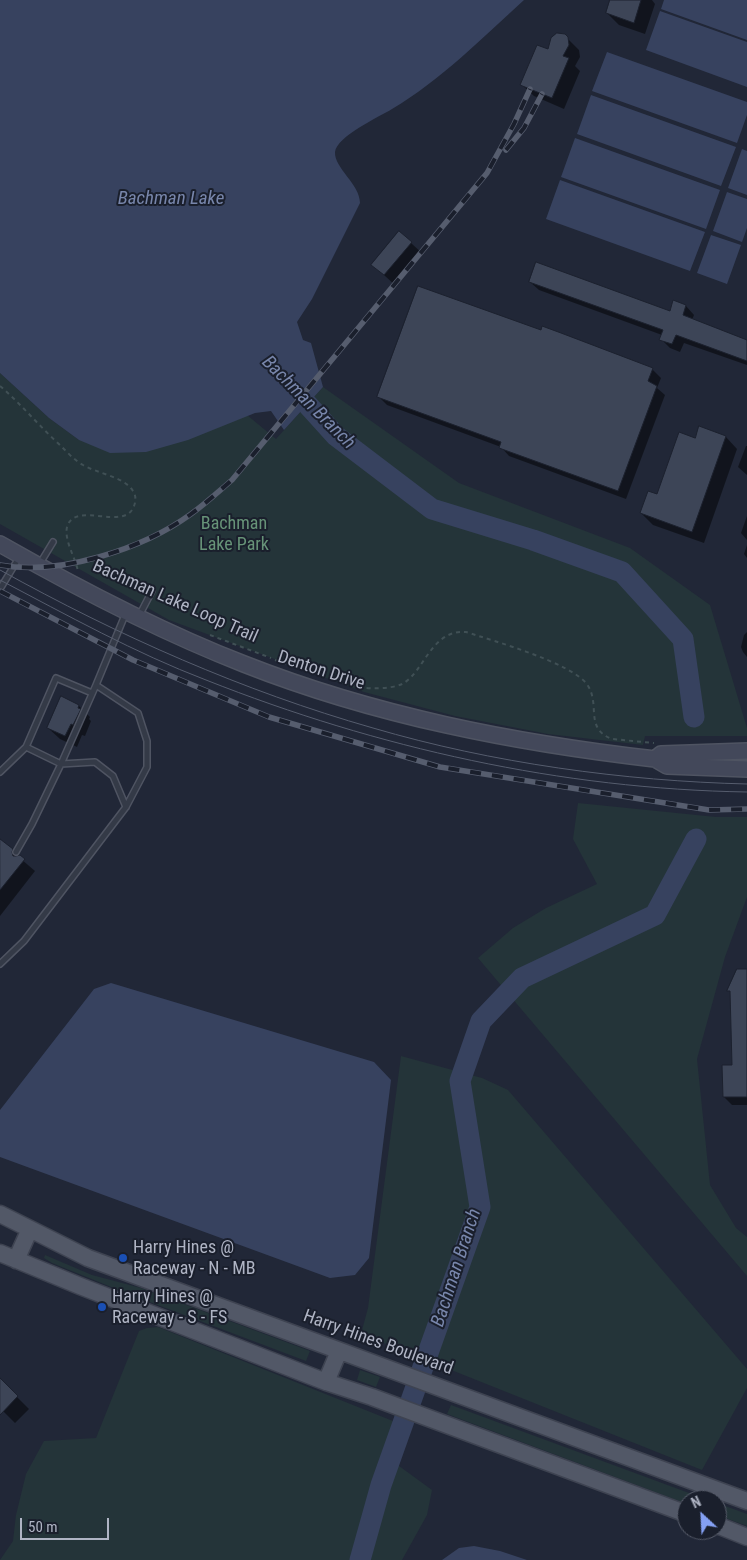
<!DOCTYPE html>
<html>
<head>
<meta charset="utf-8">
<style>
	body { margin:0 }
	#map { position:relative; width:747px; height:1560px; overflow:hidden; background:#212737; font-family:"Roboto Condensed",sans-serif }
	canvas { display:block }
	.north { position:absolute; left:677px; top:1490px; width:50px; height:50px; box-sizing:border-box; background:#1a1f2c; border:1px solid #565b69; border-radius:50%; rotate:335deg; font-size:14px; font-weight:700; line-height:20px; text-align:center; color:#afb4c4 }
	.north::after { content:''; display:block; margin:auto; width:18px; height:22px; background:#84a0f3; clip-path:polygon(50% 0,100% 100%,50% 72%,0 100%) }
	.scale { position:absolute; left:20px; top:1518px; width:89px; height:22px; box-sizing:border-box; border:2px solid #afb4c4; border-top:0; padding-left:6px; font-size:15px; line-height:18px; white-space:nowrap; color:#afb4c4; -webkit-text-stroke:4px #1a1f2c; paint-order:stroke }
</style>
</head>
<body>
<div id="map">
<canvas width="747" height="1560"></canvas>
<div class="north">N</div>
<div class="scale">50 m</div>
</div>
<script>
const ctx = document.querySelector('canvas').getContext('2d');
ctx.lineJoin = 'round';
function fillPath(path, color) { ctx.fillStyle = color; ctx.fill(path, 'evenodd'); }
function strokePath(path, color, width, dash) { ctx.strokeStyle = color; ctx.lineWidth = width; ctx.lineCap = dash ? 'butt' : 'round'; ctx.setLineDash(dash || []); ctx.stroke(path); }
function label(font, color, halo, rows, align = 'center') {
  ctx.font = font + ' "Roboto Condensed",sans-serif'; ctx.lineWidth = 4; ctx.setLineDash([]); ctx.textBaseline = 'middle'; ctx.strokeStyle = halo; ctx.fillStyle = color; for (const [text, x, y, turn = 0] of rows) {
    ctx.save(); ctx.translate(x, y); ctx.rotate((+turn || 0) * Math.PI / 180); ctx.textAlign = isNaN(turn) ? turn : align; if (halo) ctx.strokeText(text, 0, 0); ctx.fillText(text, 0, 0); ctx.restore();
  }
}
const green = new Path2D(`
	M0,373L49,418L79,440L236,420L247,415L276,439L323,387L459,483L630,548L710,605L747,728V736H645L643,745L548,734L455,716L364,692L169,620L0,524Z
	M578,803L716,817H747V897L725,957L697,1059L710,1185L736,1228L747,1237V1276L478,958L513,928L546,908L597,884L573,839Z
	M401,1056L482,1078L508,1090L747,1369V1388L702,1470L361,1334L368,1308Z
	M45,1255L92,1275L141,1288L310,1351L306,1361L126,1293L52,1263L44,1258Z
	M158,1327L393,1421L384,1455L432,1490L427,1515L402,1560H0L13,1541L16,1515L26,1474L44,1441L96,1438L139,1331L147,1328Z
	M360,1370L380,1377L376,1387L357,1380Z
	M451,1405L708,1500H687V1504L447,1414Z
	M717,1503L747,1514V1526L717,1515Z`);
const water = new Path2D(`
	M0,0H524C482,38 441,80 392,109C379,117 337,136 335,152C334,168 360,184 360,203L312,299L297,322L303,340L311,343L323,387L284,430L271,411L255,413L188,440L146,452L110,453L79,440L49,418L0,373Z
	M664,0H747V40L661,9Z
	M660,11L747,42V87L646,50Z
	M607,52L747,102V115L737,143L592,91Z
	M591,95L736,147L721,186L577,134Z
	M575,138L720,190L706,229L561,177Z
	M742,149L747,151V195L728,188Z
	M560,180L705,232L690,271L546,219Z
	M727,192L747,199V228L742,242L713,231Z
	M711,235L741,245L727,284L697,273Z
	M111,983L374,1062L391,1080L369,1258L355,1275L330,1278L0,1157V1110L94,989Z
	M474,1546L500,1551L527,1560H442L459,1548Z`);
const shadow = new Path2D(`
	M612,0H652L655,4L645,34L619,25L607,13Z
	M567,38L579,50L580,57L575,66L580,71L564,109L534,96L522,85L549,51Z
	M411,243L423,254L396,286L373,265Z
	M530,282L671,312L674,302L686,306L694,315L692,320L747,341V365L684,343L680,352L670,348L661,339L662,335L539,290Z
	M541,332L652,369L661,378L657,388L665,395L626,499L509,456L501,447L387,405L379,397Z
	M699,428L726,437L737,449L704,543L653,525L641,513L658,496L695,439Z
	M746,446H747V475L738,467Z
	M747,516V540L741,533Z
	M747,545V558L744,554Z
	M747,632V657L743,652L741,647L744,635Z
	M79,706L90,717L89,719L91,721L85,736L82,735L77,747L60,739L48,728Z
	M0,841L35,871L0,916Z
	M747,1066V1105H732L724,1097Z
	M0,1380L29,1409L15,1423L0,1408Z`);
const river = new Path2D(`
	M288,383L336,436L432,509L533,540L622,572L683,639L694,717
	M360,1560L381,1485L480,1207L460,1081L481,1021L522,978L655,915L696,839`);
const building = new Path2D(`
	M610,0H641L634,23L606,13Z
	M557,33L565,34L568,37L569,45L563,56L569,58L552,98L520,85L537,45L548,49L551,38Z
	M399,231L412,242L384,275L371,265Z
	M536,262L670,311L673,300L686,305L683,315L747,340V361L676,335L672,344L659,340L663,330L529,282Z
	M418,286L541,330L542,326L561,333L653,368L648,381L657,386L618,491L499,448L501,442L377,397Z
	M699,426L726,436L692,532L640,513L648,491L657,494L679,432L695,438Z
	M61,696L79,705L78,708L81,709L73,725L71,724L65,736L47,728Z
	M0,839L13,849L12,852L13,856H16L20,855L25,859L0,890Z
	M737,969H747V1097H723L722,1065H732L730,991H727Z
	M0,1378L18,1396L0,1415Z`);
const path = new Path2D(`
	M0,386C21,404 39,426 60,445C67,452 74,460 83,465C96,473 125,477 133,491C136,495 136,501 134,506C125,532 75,500 67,527C64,540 75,557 78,571
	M210,635L271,658
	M275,660L359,687C371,689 391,689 402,684C424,673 431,629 466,632C494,641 568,662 586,683C602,703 583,728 612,739L654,743`);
const service = new Path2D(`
	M39,565L53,542
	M0,589L20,556
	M139,616L152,591
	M26,747L56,678L92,693
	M0,772L26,747L61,764L96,685
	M16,852L32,824L61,764L95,762L113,776L126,807
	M0,964L24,941L126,807L147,767V741L138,713L96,685L125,615`);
const secondary = new Path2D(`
	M0,544C79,589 159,631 244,664C376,716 515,743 655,759L667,766L747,769
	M655,759L661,754L747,751`);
const primary = new Path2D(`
	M0,1214L88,1258L747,1501
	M0,1253L80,1286L326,1382L372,1397L687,1514
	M16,1260L30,1229
	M326,1382L339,1351
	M717,1525L747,1537`);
const tram = new Path2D(`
	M0,570C119,636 243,691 373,728C492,763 624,781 747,784
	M0,580C67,615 135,653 206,680C378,748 561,789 747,792`);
const rail = new Path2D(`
	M506,150L524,128L542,94
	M0,565C59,576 143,549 191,514C205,504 218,492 232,480L487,173L514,124L530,89
	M0,591L133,660L269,717L440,767L709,810L747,809`);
const markers = [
	[123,1258,5,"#1a4fb4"],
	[102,1307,5,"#1a4fb4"]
];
const parkNames = [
	["Bachman",234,524],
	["Lake Park",234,545]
];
const streetNames = [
	["Bachman Lake Loop Trail",175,602,24],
	["Denton Drive",321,671,18],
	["Harry Hines Boulevard",378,1343,20]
];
const poiNames = [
	["Harry Hines @",133,1248],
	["Raceway - N - MB",133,1269],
	["Harry Hines @",112,1297],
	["Raceway - S - FS",112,1318]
];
const waterNames = [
	["Bachman Lake",171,199],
	["Bachman Branch",308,403,45],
	["Bachman Branch",457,1268,-72]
];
fillPath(green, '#243439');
fillPath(water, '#37425f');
fillPath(shadow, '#0007');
strokePath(river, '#37425f', 21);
fillPath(building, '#3d4557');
strokePath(building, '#1c212e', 1);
strokePath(service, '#4f5462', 8);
strokePath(secondary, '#4f5462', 18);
strokePath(primary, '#3e4351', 19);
strokePath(path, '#405055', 2, [4, 4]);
strokePath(service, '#343a47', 5);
strokePath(secondary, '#43485a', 15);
strokePath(primary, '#525867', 16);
strokePath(tram, '#565d6e', 1);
strokePath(rail, '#565d6e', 5.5);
strokePath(rail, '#1a1f2c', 4, [11]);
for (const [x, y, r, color] of markers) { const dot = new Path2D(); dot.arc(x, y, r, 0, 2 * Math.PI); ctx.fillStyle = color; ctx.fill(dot); strokePath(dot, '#1a1f2c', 2); }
label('18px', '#679378', '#1a1f2c', parkNames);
label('18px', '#afb4c4', '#1a1f2c', streetNames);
label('18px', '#afb4c4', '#1a1f2c', poiNames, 'left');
label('italic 19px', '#7886ab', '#1a1f2c', waterNames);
</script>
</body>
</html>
